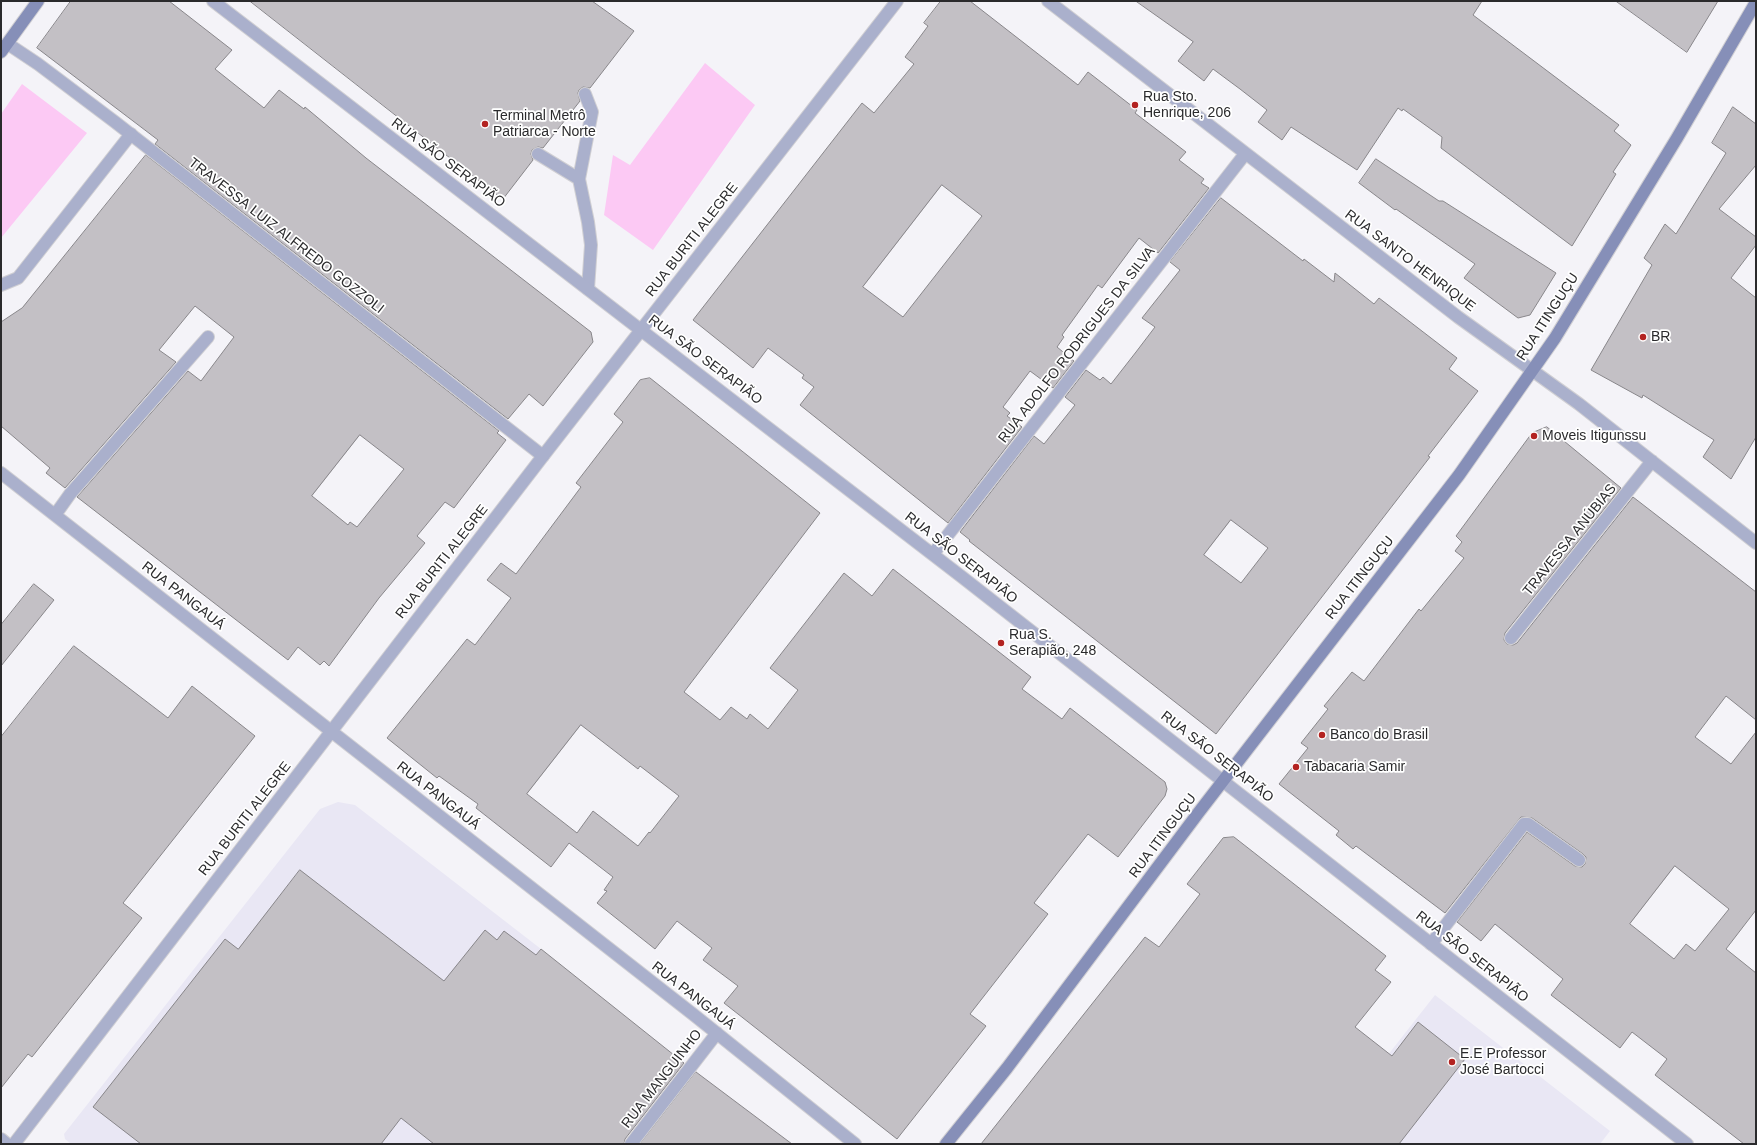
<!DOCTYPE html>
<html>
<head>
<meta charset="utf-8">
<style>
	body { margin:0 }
	#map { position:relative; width:1757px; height:1145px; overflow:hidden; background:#f4f3f8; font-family:Arial,sans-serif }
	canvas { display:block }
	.frame { position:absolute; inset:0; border:2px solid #2a2a2c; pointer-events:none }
</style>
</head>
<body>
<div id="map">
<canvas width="1757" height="1145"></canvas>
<div class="frame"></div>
</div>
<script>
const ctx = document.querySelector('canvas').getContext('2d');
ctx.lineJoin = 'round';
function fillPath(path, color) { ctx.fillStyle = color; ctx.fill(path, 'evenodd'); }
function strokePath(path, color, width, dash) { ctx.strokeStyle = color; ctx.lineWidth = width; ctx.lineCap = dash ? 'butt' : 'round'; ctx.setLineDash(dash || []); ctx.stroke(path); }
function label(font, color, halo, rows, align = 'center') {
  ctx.font = font + ' Arial,sans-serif'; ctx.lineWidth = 3.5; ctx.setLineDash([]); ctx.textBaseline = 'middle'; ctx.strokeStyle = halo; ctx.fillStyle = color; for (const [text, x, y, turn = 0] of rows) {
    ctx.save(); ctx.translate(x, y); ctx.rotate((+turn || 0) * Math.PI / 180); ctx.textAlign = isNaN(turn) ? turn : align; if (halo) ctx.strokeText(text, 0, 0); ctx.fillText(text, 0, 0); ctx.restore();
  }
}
const built = new Path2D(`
	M338,802L355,805L541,949L406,1121L434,1144H71L65,1139L64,1134L320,809Z
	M1435,995L1610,1131L1600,1144H1318Z`);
const green = new Path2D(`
	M705,63L755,105L653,250L604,215L613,155L630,165Z
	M22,84L87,133L1,238V114Z`);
const building = new Path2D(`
	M71,1H169L232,50L215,69L264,108L279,90L304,109L305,107L366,158L591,332L593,342L543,406L529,394L508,419L155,144L158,140L37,48Z
	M250,1H592L634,31L590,88L583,87L579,90L578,93L580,101L543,148L538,147L532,150L531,154L533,160L503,199Z
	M941,1H970L1078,85L1088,72L1137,110L1135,113L1186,152L1179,160L1204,179L1201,183L1209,188L1158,253L1139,238L1102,288L1098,285L1062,335L1064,337L1057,347L1074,361L1053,388L1030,371L1003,407L1010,413L1007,416L1022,427L948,523L800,405L814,387L802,378L804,375L768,348L753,368L693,320L862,103L874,113L914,64L905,57L928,26L924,23ZM942,185L982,216L903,317L863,287Z
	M1136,1H1482L1473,15L1619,125L1614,131L1631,145L1613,172L1616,174L1572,246L1441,148L1442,137L1403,109L1402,111L1398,108L1357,170L1291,127L1282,140L1258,122L1267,110L1240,89L1213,69L1204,81L1178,61L1193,42Z
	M1616,1H1718L1687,52Z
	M1733,107L1756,124V165L1719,209L1756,237V245L1731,278L1756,298V437L1731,479L1703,457L1714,440L1643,395L1642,398L1591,370L1652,265L1644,258L1665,224L1676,234L1726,153L1712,143Z
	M146,155L499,431L497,433L506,440L454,508L445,502L417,536L425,543L379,598L329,666L324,661L320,665L298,647L288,660L77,497L188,371L201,381L234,337L195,306L159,350L176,362L65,488L46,473L50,468L1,426V322L22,308ZM360,435L404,469L357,527L350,522L348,525L312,496Z
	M1376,159L1439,201H1443L1556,273L1530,315L1518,318L1464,278L1475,264L1396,209L1395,210L1359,183Z
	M1221,198L1303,261L1304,259L1334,282L1335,273L1374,304L1379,298L1457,358L1449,369L1478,391L1428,456L1430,457L1216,734L969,541L970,540L960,532L1034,436L1044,444L1075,405L1065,397L1086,370L1100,380L1103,377L1111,384L1136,352L1155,327L1142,318L1180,270L1170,262ZM1231,520L1268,548L1241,583L1204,555Z
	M650,378L820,513L684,692L720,720L731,707L747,719L750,714L768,729L798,690L770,668L844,573L872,596L893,569L1031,677L1022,689L1062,719L1070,708L1165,782L1167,789L1165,796L1118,857L1088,834L1034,903L1048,914L970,1014L986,1026L897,1139L724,1003L738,986L703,960L712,948L677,921L655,949L597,903L607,891L604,890L613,877L569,843L551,867L476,808L478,804L439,776L437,778L387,738L467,639L475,645L511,598L487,580L501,563L516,574L581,487L576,483L623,422L614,414L640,380ZM581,725L638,769L640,766L679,796L650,833L649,832L638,846L593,811L577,833L527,794Z
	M1547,427L1621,488L1505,633L1504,640L1507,644L1513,645L1517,643L1633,497L1756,592V720L1726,696L1695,737L1731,764L1756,732V910L1726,949L1756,973V1144H1744L1655,1075L1667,1059L1632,1032L1620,1048L1551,995L1563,979L1495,924L1481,941L1457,922L1527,832L1575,866L1582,867L1585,864L1586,857L1583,854L1532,818L1521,817L1445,913L1356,846L1353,849L1336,835L1339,831L1279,784L1308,748L1301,743L1328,709L1324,706L1352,672L1364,681L1419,609L1421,611L1464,558L1455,551L1462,542L1456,536L1532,433ZM1675,866L1729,909L1695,951L1686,944L1674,959L1630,924Z
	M34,584L54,600L1,666V625Z
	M74,646L168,718L192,686L255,736L123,903L142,918L32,1057L28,1054L1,1088V737Z
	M1234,837L1386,956L1375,970L1391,982L1355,1027L1392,1056L1418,1022L1465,1059L1399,1144H981L1145,937L1159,947L1200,894L1187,884L1223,838Z
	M300,870L444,981L485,930L497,940L504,931L536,955L541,949L684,1063L625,1139L624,1144H434L401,1118L381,1144H141L93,1107L225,939L238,949Z
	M696,1072L792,1144H640Z`);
const lane = new Path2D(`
	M8,44L38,64L115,122L543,456
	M585,94L592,112L579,179L588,222L591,245L588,289
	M538,154L579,179
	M1431,944L1524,824H1528L1579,860`);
const street = new Path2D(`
	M213,1L962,577L1687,1144
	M1048,1L1458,317L1579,404L1756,543
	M1,285L18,278L131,134
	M1,473L694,1015L855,1144
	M55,515L70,494L208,337
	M933,554L1245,154
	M1511,638L1652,461
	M1,1139L7,1144
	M14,1144L543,456L897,1
	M631,1144L717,1033`);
const secondary = new Path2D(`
	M1,52L38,1
	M946,1144L1007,1068L1199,812L1459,475L1555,338L1677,138L1756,2`);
const markers = [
	[1135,105,4,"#b32321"],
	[485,124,4,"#b32321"],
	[1643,337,4,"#b32321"],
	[1534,436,4,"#b32321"],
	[1001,643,4,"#b32321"],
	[1322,735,4,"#b32321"],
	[1296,767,4,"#b32321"],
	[1452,1062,4,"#b32321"]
];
const poiNames = [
	["Rua Sto.",1143,97],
	["Henrique, 206",1143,113],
	["Terminal Metrô",493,116],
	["Patriarca - Norte",493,132],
	["BR",1651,337],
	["Moveis Itigunssu",1542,436],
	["Rua S.",1009,635],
	["Serapião, 248",1009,651],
	["Banco do Brasil",1330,735],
	["Tabacaria Samir",1304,767],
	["E.E Professor",1460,1054],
	["José Bartocci",1460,1070]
];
const streetNames = [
	["RUA SÃO SERAPIÃO",448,163,37],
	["TRAVESSA LUIZ ALFREDO GOZZOLI",286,236,38],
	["RUA BURITI ALEGRE",692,240,-52],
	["RUA SANTO HENRIQUE",1410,261,37],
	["RUA ITINGUÇU",1548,317,-57],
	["RUA ADOLFO RODRIGUES DA SILVA",1077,345,-52],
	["RUA SÃO SERAPIÃO",705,360,37],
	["TRAVESSA ANÚBIAS",1570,540,-51],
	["RUA SÃO SERAPIÃO",961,558,38],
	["RUA BURITI ALEGRE",442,562,-52],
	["RUA ITINGUÇU",1360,578,-52],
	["RUA PANGAUÁ",183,596,38],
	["RUA SÃO SERAPIÃO",1217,757,38],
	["RUA PANGAUÁ",438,796,38],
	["RUA BURITI ALEGRE",245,819,-52],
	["RUA ITINGUÇU",1163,836,-53],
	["RUA SÃO SERAPIÃO",1472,957,38],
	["RUA PANGAUÁ",693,996,38],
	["RUA MANGUINHO",662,1079,-52]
];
fillPath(built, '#e9e7f4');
fillPath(green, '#fcc9f4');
fillPath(building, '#c3c0c5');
strokePath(building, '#88868a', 1);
strokePath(lane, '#d0cfd3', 14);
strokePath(street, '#d0cfd3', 14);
strokePath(secondary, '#d0cfd3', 14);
strokePath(lane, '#aab0cc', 12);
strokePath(street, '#aab0cc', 12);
strokePath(secondary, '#868fb8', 12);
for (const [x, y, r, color] of markers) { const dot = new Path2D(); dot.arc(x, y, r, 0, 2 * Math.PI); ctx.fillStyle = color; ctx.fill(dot); strokePath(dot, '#fff', 1.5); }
label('14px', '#2a2a2c', '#fff', poiNames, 'left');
label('14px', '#2a2a2c', '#fff', streetNames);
</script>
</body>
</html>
